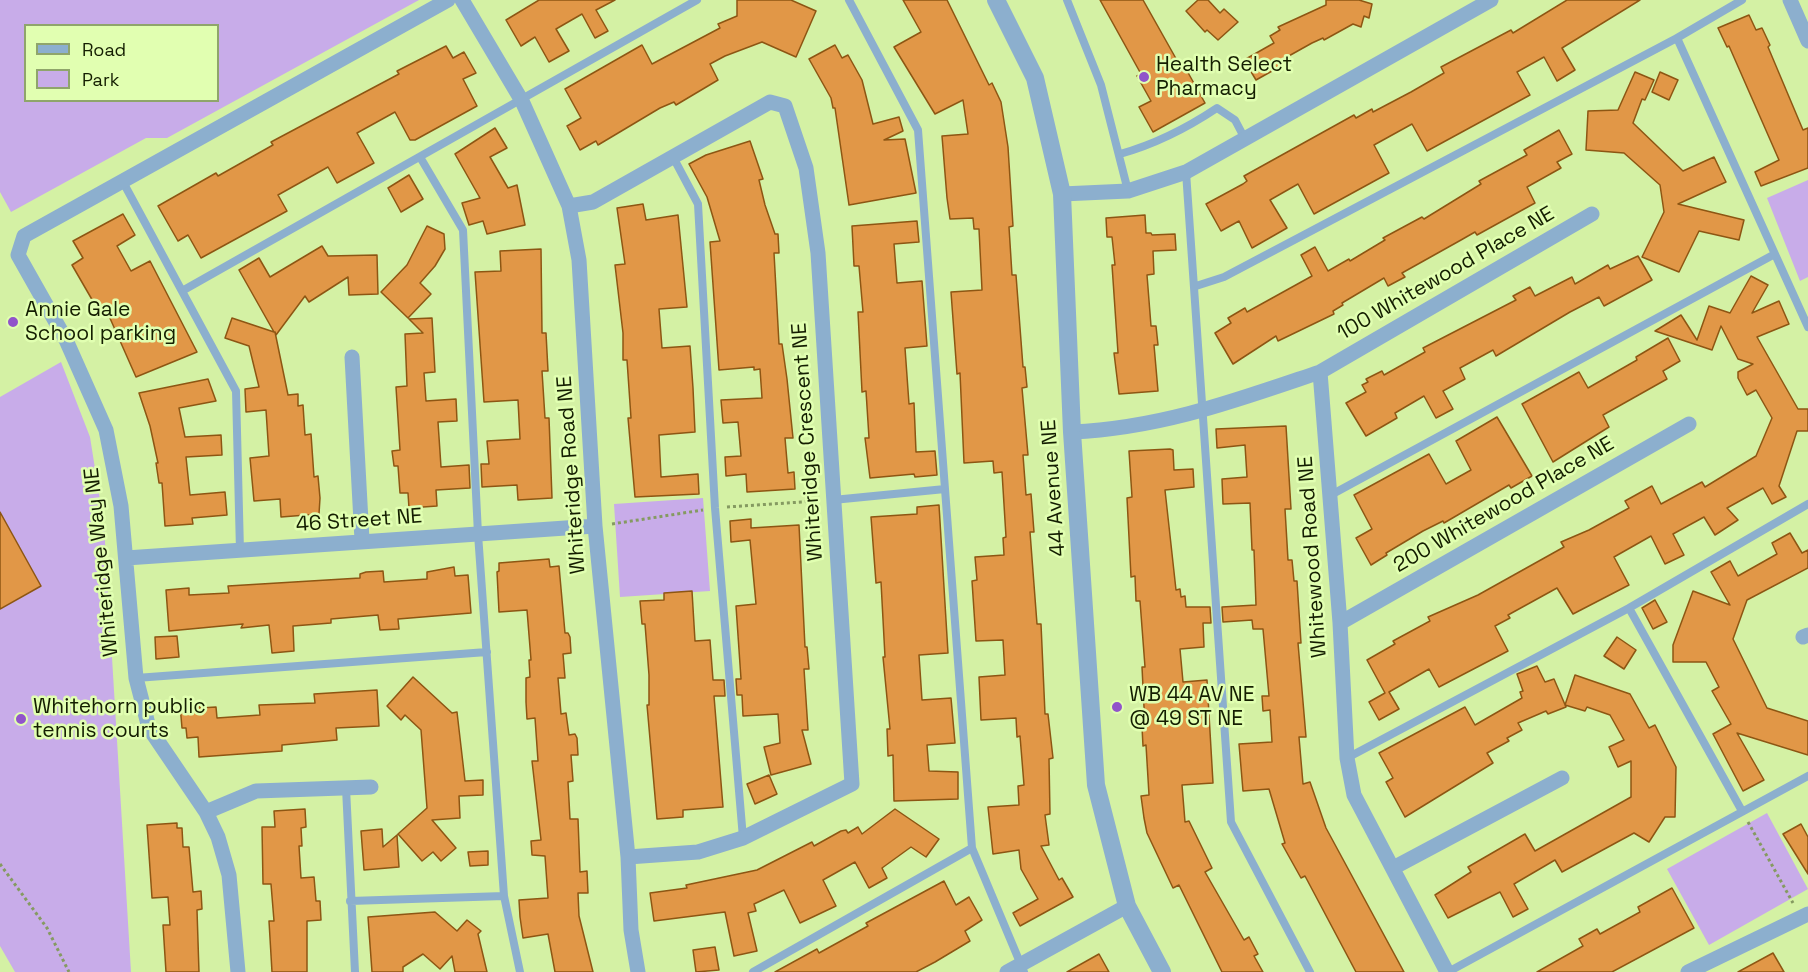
<!DOCTYPE html>
<html>
<head>
<meta charset="utf-8">
<style>
	body { margin:0 }
	#map { position:relative; width:1808px; height:972px; overflow:hidden; background:#d4f1a4; font-family:"Space Grotesk",sans-serif }
	canvas { display:block }
	.legend { position:absolute; left:24px; top:24px; width:195px; height:78px; box-sizing:border-box; background:#e1ffb1; border:2px solid #8fa56b; margin:0; padding:8px 10px; list-style:none; font-size:18px; color:#141e01 }
	.legend li { display:flex; align-items:center; gap:12px; height:30px }
	.legend b { width:30px; border:2px solid #8fa56b }
</style>
</head>
<body>
<div id="map">
<canvas width="1808" height="972"></canvas>
<ul class="legend">
<li><b style="height:8px;background:#8cafce"></b>Road</li>
<li><b style="height:16px;background:#c8ace9"></b>Park</li>
</ul>
</div>
<script>
const ctx = document.querySelector('canvas').getContext('2d');
ctx.lineJoin = 'round';
function fillPath(path, color) { ctx.fillStyle = color; ctx.fill(path, 'evenodd'); }
function strokePath(path, color, width, dash) { ctx.strokeStyle = color; ctx.lineWidth = width; ctx.lineCap = dash ? 'butt' : 'round'; ctx.setLineDash(dash || []); ctx.stroke(path); }
function label(font, color, halo, rows, align = 'center') {
  ctx.font = font + ' "Space Grotesk",sans-serif'; ctx.lineWidth = 5; ctx.setLineDash([]); ctx.textBaseline = 'middle'; ctx.strokeStyle = halo; ctx.fillStyle = color; for (const [text, x, y, turn = 0] of rows) {
    ctx.save(); ctx.translate(x, y); ctx.rotate((+turn || 0) * Math.PI / 180); ctx.textAlign = isNaN(turn) ? turn : align; if (halo) ctx.strokeText(text, 0, 0); ctx.fillText(text, 0, 0); ctx.restore();
  }
}
const green = new Path2D(`
	M0,0H419L167,138H146L11,212L0,192ZM26,26H218V100H26Z
	M1808,180V277L1800,281L1767,198Z
	M61,362L90,437L104,525L131,972H15L0,946V397Z
	M703,498L710,591L620,597L614,504Z
	M1767,813L1808,889L1709,945L1667,869Z`);
const building = new Path2D(`
	M539,0H615L596,10L608,31L595,38L582,14L556,29L569,51L549,62L535,37L521,46L506,20Z
	M737,0H791L816,11L796,57L762,42L725,56L710,64L718,80L676,105L674,102L660,108L598,145L596,141L580,150L567,126L581,118L565,89L642,45L652,64L720,28L718,24L737,16Z
	M903,0H947L989,85L992,83L1001,102L1008,147L1013,226L1009,227L1012,275H1016L1023,367H1025L1027,387L1022,388L1028,455H1023L1026,495L1031,494L1034,532H1030L1037,624H1041L1045,714H1048L1053,758L1049,759L1050,814L1045,815L1049,845L1041,846L1059,880L1062,878L1073,897L1020,926L1013,913L1038,899L1021,869L1019,850L993,854L988,807L1019,805L1018,786L1024,785L1020,736L1017,737L1016,718L981,720L979,677L1005,675L1003,640L976,641L972,581L977,580L975,557L1004,555L1003,538L1006,537L1002,472L994,473L993,461L964,463L960,373L957,374L951,292L982,290L979,229H974L973,218L950,219L947,198L942,136L968,134L963,100L935,114L894,47L921,32Z
	M1100,0H1143L1183,71L1186,69L1205,103L1153,132L1139,107L1151,101L1137,76L1141,74Z
	M1198,0H1208L1220,13L1224,9L1238,22L1218,40L1207,30L1205,32L1186,11Z
	M1326,0H1359L1372,4L1369,18L1364,16L1361,27L1353,24L1324,40L1323,38L1312,43L1278,62L1281,66L1256,80L1244,60L1274,43L1270,36L1280,30L1278,27L1326,5Z
	M1567,0H1640L1562,48L1575,70L1557,81L1544,57L1517,72L1530,95L1427,151L1412,124L1374,145L1389,173L1314,214L1298,184L1270,200L1287,228L1252,248L1239,221L1221,231L1206,204L1243,184L1247,181L1244,176L1354,115L1356,118L1372,109L1373,112L1411,92L1444,73L1441,67L1511,30L1513,33Z
	M1749,15L1756,30L1762,28L1770,45L1768,47L1803,130L1808,128V168L1761,186L1755,172L1779,160L1729,46L1727,47L1718,28Z
	M835,45L842,58L848,55L862,80L873,124L899,117L903,131L884,140L905,139L916,193L849,205L835,108H833L831,98L809,59Z
	M446,46L453,58L464,52L476,73L463,79L477,106L415,140H410L395,112L357,133L374,163L337,183L328,167L278,195L287,211L201,258L188,235L178,241L158,206L216,173L218,176L273,145L271,142L399,74L397,71Z
	M1635,72L1654,80L1645,100L1642,99L1633,123L1683,171L1714,157L1726,182L1678,204L1744,220L1739,240L1699,231L1679,272L1642,257L1664,212L1660,185L1624,153L1586,150L1588,111L1618,110Z
	M1660,72L1678,80L1669,100L1652,92Z
	M495,128L507,148L490,157L508,188L517,185L525,225L487,234L483,221L469,225L462,203L480,198L455,154Z
	M1559,130L1572,154L1557,162L1561,168L1527,187L1535,203L1477,235L1475,232L1461,240L1402,273L1405,277L1388,286L1384,278L1342,303L1343,305L1333,311L1334,314L1278,341L1276,336L1233,364L1215,333L1231,323L1228,318L1245,308L1247,312L1312,276L1301,255L1315,247L1328,271L1349,259L1350,261L1385,240L1383,238L1422,217L1424,219L1481,184L1479,181L1527,155L1524,150Z
	M750,141L763,179L759,180L765,205L775,234H778L779,253H774L779,344H782L787,379L793,438H785L788,473L794,472L795,489L747,492L746,474L726,476L725,457L741,456L738,422L723,423L721,400L762,398L760,369L754,370V367L719,370L710,242L720,241L707,197L689,164L706,155Z
	M409,175L423,199L401,212L388,188Z
	M643,204L646,220L678,215L687,307L659,309L662,348L690,346L693,388L695,432L659,435L661,477L698,474L699,494L635,497L628,418H631L627,360H623V333L615,265L625,264L617,208Z
	M123,214L135,235L117,246L131,271L150,261L197,352L136,377L109,316L107,317L98,301L94,303L72,265L83,258L73,241Z
	M1145,215L1146,233H1151L1152,235L1175,234L1176,250L1153,251L1154,274L1147,275L1151,326H1156L1158,345H1154L1158,391L1119,394L1114,353H1118L1112,265H1115L1112,237H1107L1106,218Z
	M917,221L919,242L894,244L897,283L922,281L927,346L905,348L909,404L914,403L916,452L935,451L937,475L915,477L914,474L870,478L865,438H869L866,391L862,392L858,312H863L859,266H854L852,226Z
	M427,226L444,234L445,249L435,266L420,283L431,294L408,318L381,292L407,265Z
	M322,246L328,256L377,255L378,294L349,295L348,277L309,302L305,296L276,335L275,332L288,395L298,394V406L303,405L305,435L311,434L314,477L318,476L320,498L319,514L281,517L280,499L254,501L250,458L269,456L266,410L246,412L245,389L259,387L249,346L225,338L232,318L274,332L239,270L259,258L270,277Z
	M541,249L542,333H546L548,371H542L545,418H549L552,498L518,500L517,485L482,487L481,464H489L487,441L520,439L518,400L484,402L475,272L501,271L500,251Z
	M1638,256L1652,280L1604,306L1599,297L1570,312L1496,356L1493,350L1460,368L1465,379L1443,391L1453,409L1436,418L1424,396L1395,413L1397,418L1366,436L1346,403L1366,392L1362,385L1368,382L1366,379L1382,371L1384,375L1425,352L1423,348L1516,300L1513,296L1530,287L1535,296L1572,277L1575,284L1608,265L1610,269Z
	M1751,276L1768,285L1752,313L1779,301L1789,324L1757,337L1798,409H1808V431H1797L1779,486L1786,497L1772,504L1763,488L1727,508L1738,520L1715,535L1704,517L1673,534L1684,555L1665,564L1651,536L1614,557L1629,585L1573,614L1557,588L1508,615L1510,618L1495,626L1508,651L1439,687L1429,669L1389,692L1399,709L1379,720L1369,702L1385,693L1367,660L1395,644L1393,641L1430,621L1428,617L1478,595L1564,547L1561,542L1589,530L1629,508L1625,501L1652,486L1661,504L1702,482L1705,487L1756,456L1772,418L1756,390L1747,395L1738,378V372L1753,364L1738,359L1721,326L1712,350L1655,331L1681,315L1697,340L1709,306L1730,313Z
	M432,318L435,372L424,373L426,401L456,399L457,421L438,422L441,467L469,465L470,488L436,490L437,506L409,508L408,493H400L398,466H394L392,451L400,450L396,387L407,386L405,334L423,333L409,319Z
	M1668,338L1680,361L1663,371L1667,379L1603,415L1609,427L1553,462L1522,404L1579,372L1588,388L1637,360L1636,357Z
	M208,379L216,401L179,408L185,437L221,435L222,455L186,457L190,495L225,492L227,515L192,518L193,524L165,526L162,483H159L156,463H158L150,426L139,393Z
	M1497,417L1532,476L1511,488L1509,485L1444,523L1443,521L1423,531L1386,553L1387,555L1371,565L1356,538L1372,529L1354,495L1429,454L1446,484L1471,470L1456,441Z
	M1286,426L1291,509H1285L1288,560H1292L1294,581H1297L1301,643H1298L1306,737H1299L1303,784L1310,782L1326,828L1404,972H1356L1305,876L1301,878L1282,844L1285,843L1269,789L1243,791L1239,744L1272,742L1270,710L1263,711L1262,696H1269L1263,629H1253L1252,620L1223,622L1222,607L1256,605L1254,550H1252L1250,503L1223,504L1222,479L1247,477L1245,445L1217,448L1216,429Z
	M1170,449L1173,450L1174,470L1193,469L1194,487L1165,490L1176,590L1180,589L1181,597L1185,596L1186,607H1210L1211,623H1203L1204,647L1180,649L1183,682L1207,680L1213,783L1182,785L1185,822L1189,821L1212,868L1205,872L1244,940L1249,937L1258,954L1254,956L1263,972H1222L1179,885L1173,888L1147,833L1144,818L1141,796L1149,795L1146,745L1143,746L1142,727H1145L1142,667H1145L1140,601H1136L1135,576L1131,577L1127,498L1132,497L1129,451Z
	M939,505L948,653L919,655L922,700L951,698L955,743L927,745L929,771L958,772V799L894,801L893,755L888,756L887,729H890L883,657H885L881,582L876,583L871,517L917,514V507Z
	M0,512L41,586L0,609Z
	M751,519V528L799,525L805,647H807L809,669H804L808,730H802L811,764L771,775L764,747L780,743L778,714L743,716L742,695H737L736,679H741L736,606L756,604L750,540L731,542L730,521Z
	M1790,533L1802,553L1808,550V568L1747,600L1733,639L1767,708L1808,721V755L1737,733L1764,780L1743,791L1713,734L1731,724L1712,691L1719,687L1706,662H1673V645L1693,591L1730,605L1711,572L1730,561L1738,576L1777,554L1772,543Z
	M549,559L550,567L559,566L565,633H568L570,637L571,653L563,654L565,678H558L561,714L566,713L569,735L575,734L577,738L578,755H571L573,781L568,782L570,819H578L580,872L587,871L588,893H578L579,916L593,972H555L548,934L523,938L520,917L519,900L548,898L545,856L532,855L531,841L541,840L532,761H538L535,718L527,719L526,702V678L530,677L529,660H531L527,610L499,612L497,572L499,571V563Z
	M454,567L455,576L468,575L471,613L398,619L399,629L380,630L378,615L331,619V623L293,626L294,651L272,653L269,625L241,628L243,624L169,631L166,590L189,588V595L229,593L228,586L360,578V574L366,572L383,571L384,582L427,579V572Z
	M692,591L695,641L710,640L713,680H724L725,696H714L723,807L683,810V817L657,819L647,705H649V675L645,624H642L640,601L664,600V593Z
	M1655,600L1667,622L1653,629L1642,608Z
	M177,636L179,657L156,659L155,637Z
	M1617,637L1636,650L1624,669L1604,656Z
	M1537,666L1545,682L1554,679L1566,707L1548,714L1546,711L1518,723L1522,730L1507,738L1509,741L1487,753L1493,763L1405,817L1386,782L1393,778L1379,753L1465,707L1475,725L1522,698L1520,692L1523,691L1517,674Z
	M1575,675L1630,694L1649,728L1655,725L1676,767L1675,817H1665L1649,842L1634,833L1562,872L1555,860L1514,884L1528,909L1513,917L1500,892L1448,918L1435,895L1471,872L1468,867L1525,834L1535,851L1631,797V761L1618,767L1609,747L1624,740L1610,715L1587,707L1585,711L1565,705Z
	M413,677L452,713L457,712L465,781L483,780V795L459,796L460,818L432,820L456,848L441,861L433,852L422,861L398,834L427,808L421,730L405,715L401,720L387,706Z
	M377,690L379,726L336,728L337,740L282,745V751L199,757L198,737L187,738L186,728H182L180,705L199,703L200,708L216,707L217,718L260,715L259,705L315,703L314,694Z
	M769,775L777,794L755,804L747,784Z
	M305,809L306,827L301,828L302,846H299L301,878L314,877L316,901H320L321,920L307,921V972H272L269,921H274L271,884H263L262,827H275L274,811Z
	M895,809L939,839L926,857L911,847L882,868L887,878L869,888L855,862L823,880L836,906L800,923L784,890L754,904L756,911L748,913L757,951L734,956L725,912L654,921L650,893L687,888L686,885L757,870L812,842L814,846L841,831L846,830L848,833L858,827L862,834Z
	M177,823V828H182L183,847H189L193,892L201,891L202,909L197,910L199,972H166L163,925H170L168,897L152,898L147,825Z
	M1801,824L1808,837V874L1783,834Z
	M382,829L383,847L397,835L399,867L364,870L361,831Z
	M488,851V865L470,866L468,852Z
	M944,881L956,905L969,897L982,920L965,931L970,941L935,962L916,972H775L817,949L819,953L868,926L866,923Z
	M1672,888L1694,928L1612,972H1537L1583,946L1579,939L1597,929L1600,934L1640,912L1638,907Z
	M435,912L457,931L467,920L481,931L478,934L487,972H455L452,956L440,969L423,954L403,967V972H372L368,917Z
	M715,947L719,970L696,972L693,950Z
	M1773,953L1784,972H1738Z
	M1099,954L1109,972H1067Z`);
const path = new Path2D(`
	M727,507L817,501
	M612,524L703,510
	M1748,822L1793,903
	M0,864L47,928L69,972`);
const service = new Path2D(`
	M1067,0L1101,85L1128,191
	M1677,38L1808,327
	M1120,154C1156,144 1187,128 1217,108L1235,120L1245,139
	M420,157L463,230L478,534L504,896L520,972
	M673,157L698,204L715,508L743,838
	M1186,172L1231,822L1310,972
	M123,182L236,391L240,551
	M1196,286L1224,277L1677,38L1742,0
	M182,291L697,0
	M1329,496L1773,255
	M833,500L945,489
	M1629,608L1742,811
	M136,678L487,652
	M1347,758L1629,608L1808,504
	M346,788L355,972
	M972,848L1024,972
	M350,901L504,896
	M753,972L972,848L918,130L849,0
	M1448,972L1808,776`);
const minor = new Path2D(`
	M462,0L522,101L569,206L579,260L595,526L628,857L631,930L638,972
	M1790,0L1808,41
	M1062,194L1128,191L1186,172L1491,0
	M569,206L593,202L770,102L785,106L806,168L818,253L852,784L743,838L698,852L628,857
	M352,357L362,540
	M1320,372L1592,214
	M1072,432C1162,428 1237,400 1320,372L1340,623L1347,758L1354,795L1447,972
	M126,558L595,526
	M1340,623L1689,424
	M1803,637L1808,635
	M206,812L256,791L371,787
	M1393,868L1562,778
	M238,972L229,875L218,837L206,812L149,728L136,678L121,506L106,430L66,340L18,255L24,236L448,0
	M1007,972L1127,906
	M1688,972L1808,914`);
const tertiary = new Path2D(`
	M996,0L1035,78L1062,194L1072,432L1096,785L1127,906L1162,972`);
const markers = [
	[1144,77,6,"#9154ca"],
	[13,322,6,"#9154ca"],
	[1117,707,6,"#9154ca"],
	[21,719,6,"#9154ca"]
];
const poiNames = [
	["Health Select",1156,65],
	["Pharmacy",1156,89],
	["Annie Gale",25,310],
	["School parking",25,334],
	["WB 44 AV NE",1129,695],
	["@ 49 ST NE",1129,719],
	["Whitehorn public",33,707],
	["tennis courts",33,731]
];
const streetNames = [
	["100 Whitewood Place NE",1446,274,-30],
	["Whiteridge Crescent NE",808,442,-94],
	["Whiteridge Road NE",572,475,-94],
	["44 Avenue NE",1054,488,-94],
	["200 Whitewood Place NE",1504,505,-30],
	["46 Street NE",359,521,-4],
	["Whitewood Road NE",1313,557,-94],
	["Whiteridge Way NE",102,562,-96]
];
fillPath(green, '#c8ace9');
fillPath(building, '#e19747');
strokePath(building, '#8d5613', 1.5);
strokePath(path, '#859a61', 3, [3, 3]);
strokePath(service, '#8cafce', 8);
strokePath(minor, '#8cafce', 15);
strokePath(tertiary, '#8cafce', 18);
for (const [x, y, r, color] of markers) { const dot = new Path2D(); dot.arc(x, y, r, 0, 2 * Math.PI); ctx.fillStyle = color; ctx.fill(dot); strokePath(dot, '#e1ffb1', 2); }
label('21px', '#141e01', '#e1ffb1', poiNames, 'left');
label('21px', '#141e01', '#e1ffb1', streetNames);
</script>
</body>
</html>
